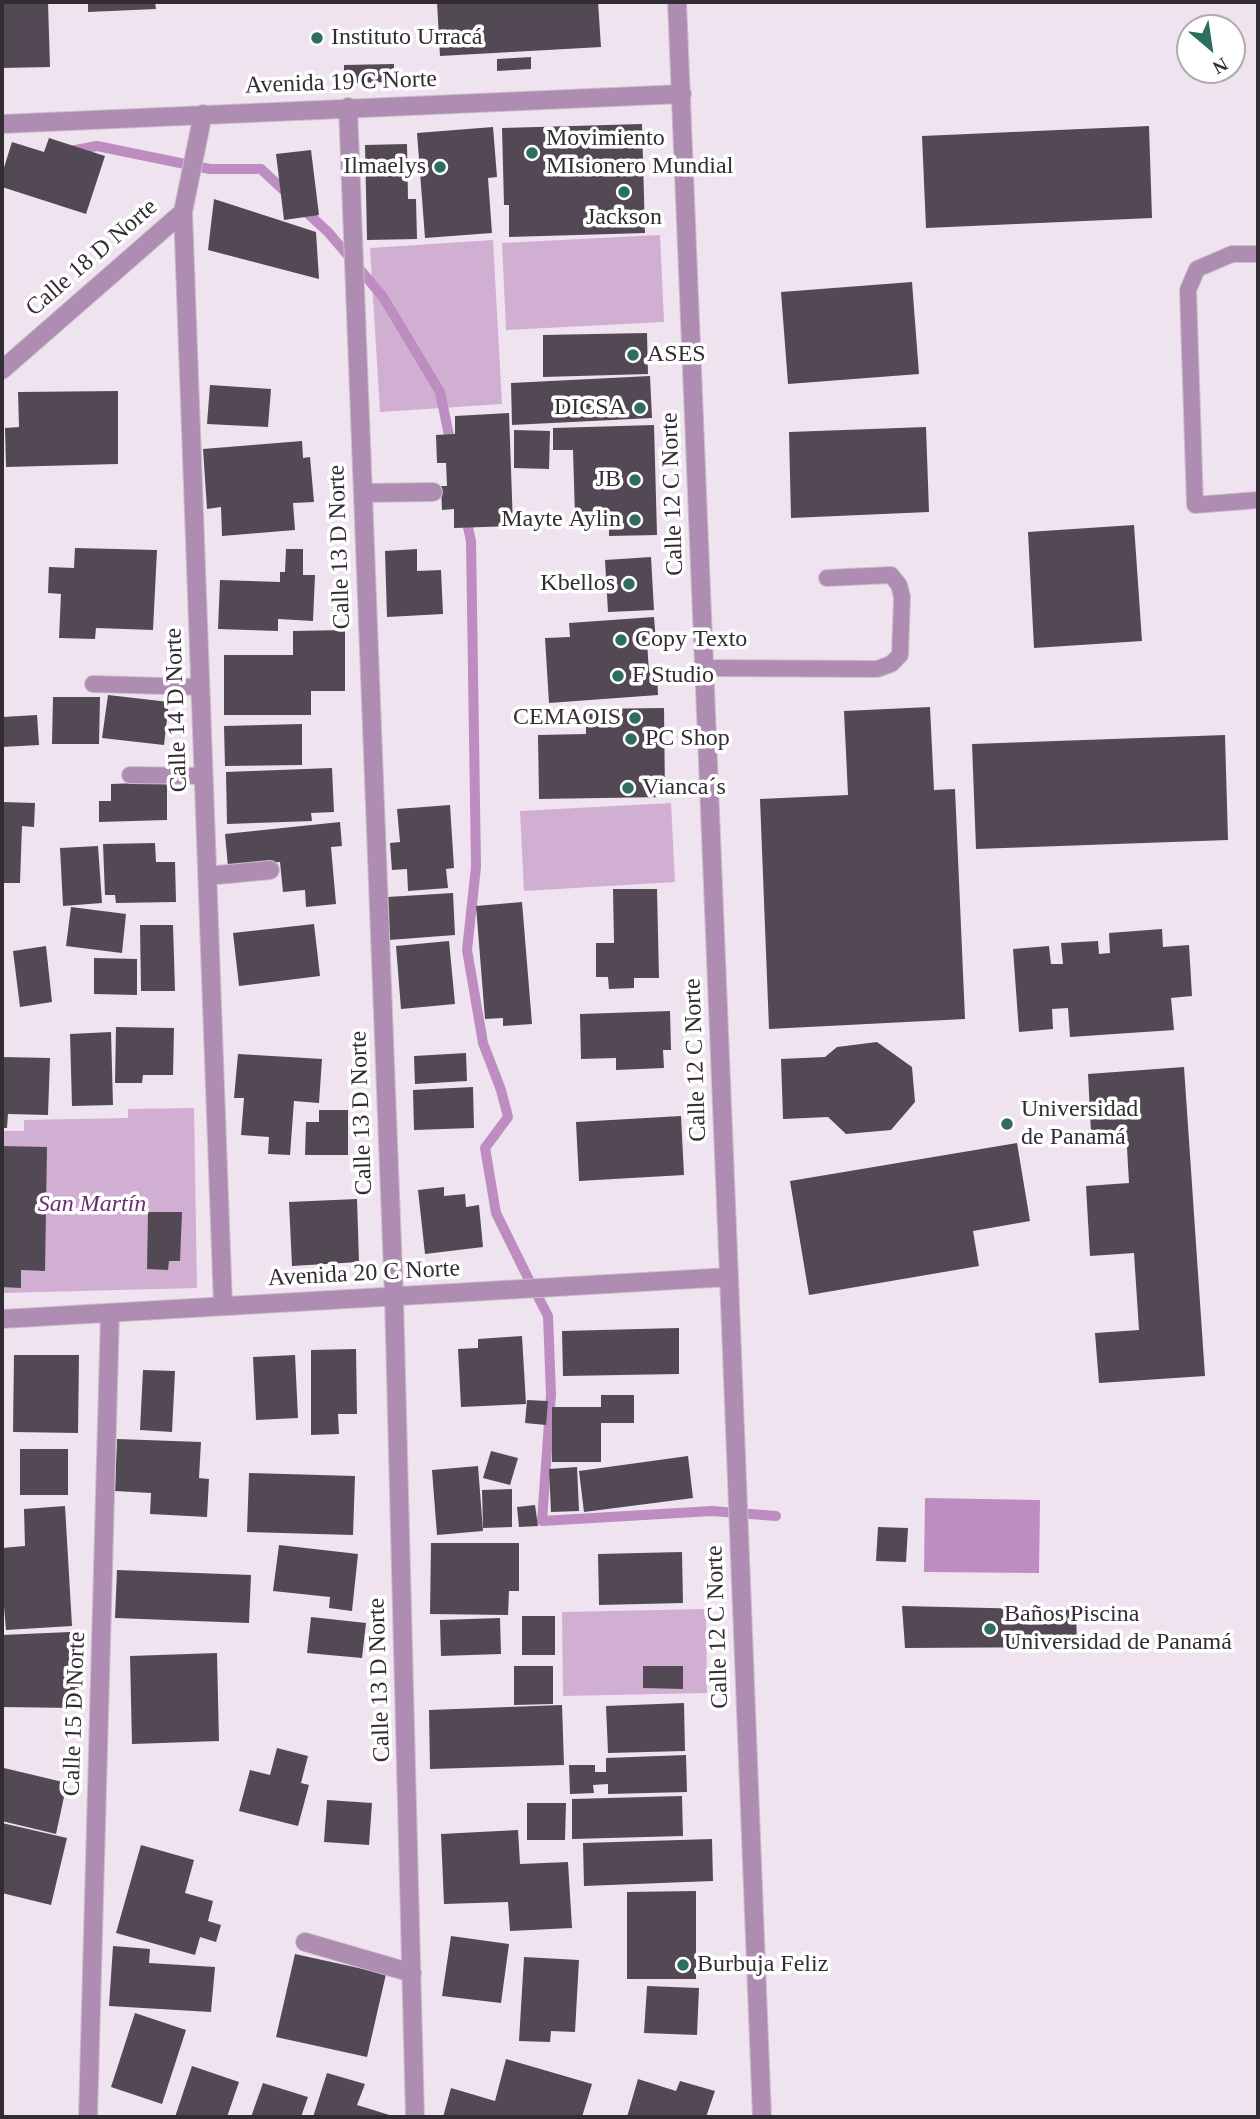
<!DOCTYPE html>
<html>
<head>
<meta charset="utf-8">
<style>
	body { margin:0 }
	#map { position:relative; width:1260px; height:2119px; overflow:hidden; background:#f0e3f0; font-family:Georgia,serif }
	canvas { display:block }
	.frame { position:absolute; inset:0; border:4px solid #322d32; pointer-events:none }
	.north { position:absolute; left:1176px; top:14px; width:70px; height:70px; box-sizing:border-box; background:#fff; border:2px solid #adabad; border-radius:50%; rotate:151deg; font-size:19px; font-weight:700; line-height:28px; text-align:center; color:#322d32 }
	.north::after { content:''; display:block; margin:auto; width:24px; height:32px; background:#2d6e5e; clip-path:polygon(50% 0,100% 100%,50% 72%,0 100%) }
</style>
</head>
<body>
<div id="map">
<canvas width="1260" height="2119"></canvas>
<div class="frame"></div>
<div class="north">N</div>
</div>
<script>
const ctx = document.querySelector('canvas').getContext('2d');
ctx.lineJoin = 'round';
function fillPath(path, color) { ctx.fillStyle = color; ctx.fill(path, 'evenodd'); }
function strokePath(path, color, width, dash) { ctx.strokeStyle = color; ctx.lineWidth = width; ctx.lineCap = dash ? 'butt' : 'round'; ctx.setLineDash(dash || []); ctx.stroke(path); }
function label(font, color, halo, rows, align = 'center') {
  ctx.font = font + ' Georgia,serif'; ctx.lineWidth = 7; ctx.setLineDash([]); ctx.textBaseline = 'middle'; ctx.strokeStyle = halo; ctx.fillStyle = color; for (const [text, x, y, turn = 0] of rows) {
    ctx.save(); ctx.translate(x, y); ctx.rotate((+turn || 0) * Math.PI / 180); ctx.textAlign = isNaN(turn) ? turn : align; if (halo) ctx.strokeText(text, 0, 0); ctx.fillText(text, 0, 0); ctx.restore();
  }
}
const green = new Path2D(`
	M660,235L664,322L506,330L502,243Z
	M493,240L502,404L380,412L370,248Z
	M671,803L675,882L524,891L520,811Z
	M194,1108L197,1288L2,1293V1131H24V1120L128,1118V1109Z
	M706,1609L707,1693L563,1696L562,1612Z`);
const water = new Path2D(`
	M925,1498L1040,1500L1039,1573L924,1572Z`);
const stream = new Path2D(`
	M70,151L97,146L190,165
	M194,166L210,169H261L290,196
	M303,209L328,232L351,259
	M357,266L383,297L440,392L451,445
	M466,518L471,541L476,867L467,950L483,1043L501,1090L508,1117L485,1148L496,1213L533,1288
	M534,1289L548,1316L551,1394L542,1521L712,1511L776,1516`);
const building = new Path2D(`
	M2,2H48L50,67L2,68Z
	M88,2H155L156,9L88,12Z
	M437,2H598L601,47L440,56Z
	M531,57V69L497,71V59Z
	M394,64V82L344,83V65Z
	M642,124L645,233L509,237V205H504L502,128Z
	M1149,126L1152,218L926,228L922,136Z
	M493,127L497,177L488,178L492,233L425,238L417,133Z
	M49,138L105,156L86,214L2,187V174L12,142L44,152Z
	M407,144L408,199H416L417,239L367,240L365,145Z
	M311,150L319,215L284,220L276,154Z
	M214,199L316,232L319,279L208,250Z
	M912,282L919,374L788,384L781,292Z
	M647,333L648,374L543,377V335Z
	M650,376L652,418L512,425L511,383Z
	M210,385L271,389L268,427L207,424Z
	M118,391V464L6,467L5,428L19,427L18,392Z
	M509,413L513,526L454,528V509L442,510L441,486H447L446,463H437L436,435L455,434V416Z
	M654,425L657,535L609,536V516L575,517L573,450H553V428Z
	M926,427L929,512L791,518L789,432Z
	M514,430L550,431L549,469L514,468Z
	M302,441L303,458L310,457L314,502L293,503L295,530L222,536L221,507L207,509L203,449Z
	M1134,525L1142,641L1034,648L1028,532Z
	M75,548L157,550L153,630L96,628L95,639L59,638L61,594L48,593L49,567L74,568Z
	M286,549H303V575H315L313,621L278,619V631L218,629L220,580L280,582V572H285Z
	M417,549V571L441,570L443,614L387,617L385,551Z
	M651,557L654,610L608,612L605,560Z
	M654,617L656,642H647L649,672L657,671L658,695L549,703L545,638L570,637L569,623Z
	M345,630V691H311V715H224V655H293V631Z
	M108,695L169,702L164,745L102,738Z
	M53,697H100L99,744H52Z
	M930,707L934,790L955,789L965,1019L769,1029L760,799L848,795L844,711Z
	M664,708L665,797L539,799L538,735L586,734V709Z
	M37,715L39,745L2,747V717Z
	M302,724V765L225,766L224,726Z
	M1225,735L1228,840L976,849L972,744Z
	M332,768L334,812L311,813L312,821L227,824L226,772Z
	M167,782V820L99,822V801H111V784Z
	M2,802L35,803L34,827L22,826L20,883H2Z
	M450,805L454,868L446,869L448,888L408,891L407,869L392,870L390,843L400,842L397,809Z
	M340,822L342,846L331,847L336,904L306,907L305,890L283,892L280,862L228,867L225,834Z
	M155,843L156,862H175L176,902L116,903L115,895H105L103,844Z
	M98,846L102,903L63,906L60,848Z
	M613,889H657L659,978H634V988L609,989L608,977H596V943H614Z
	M453,893L455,935L389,940L387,897Z
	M522,902L532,1024L503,1026V1018L485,1019L476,906Z
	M71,907L126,914L122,953L66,946Z
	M314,924L320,976L239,986L233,933Z
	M140,925H173L175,991H141Z
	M1162,929L1163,947L1189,945L1192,996L1171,998L1174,1030L1070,1037L1068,1008L1052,1009L1053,1029L1019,1032L1013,949L1049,946L1051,964H1063L1061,943L1098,941L1099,954L1110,953L1109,933Z
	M449,941L455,1004L401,1009L396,946Z
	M46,946L52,1002L20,1007L13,951Z
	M94,958L137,959V995L94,994Z
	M670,1011L671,1050H663L664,1068L616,1070V1058L581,1059L580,1014Z
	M116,1027L174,1028L173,1075H143L142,1083H115Z
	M111,1032L113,1105L72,1106L70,1034Z
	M877,1042L912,1067L915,1102L891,1130L846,1134L828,1117L783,1119L781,1059L825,1057L837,1047Z
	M466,1053L467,1081L415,1084L414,1056Z
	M238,1054L322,1059L319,1103L294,1101L290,1155L268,1154L269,1137L241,1135L244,1098H234Z
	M2,1057L50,1058L48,1115L8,1114L7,1128H2Z
	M1184,1067L1205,1376L1099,1383L1095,1333L1139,1330L1134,1253L1090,1256L1086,1186L1129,1183L1126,1130L1091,1132L1088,1074Z
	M473,1087L474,1128L414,1130L413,1090Z
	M319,1110H348V1155H305L306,1122H319Z
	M681,1116L684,1175L579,1181L576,1122Z
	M1017,1143L1030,1221L973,1231L979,1266L809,1295L790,1181Z
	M2,1146L47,1147L45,1271L21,1270V1288L2,1287Z
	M444,1187V1196L465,1194L466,1207L479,1205L483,1247L425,1254L418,1190Z
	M357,1199L359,1262L292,1266L289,1202Z
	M148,1212H182L180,1261H169L168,1270L147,1269Z
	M679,1328V1374L563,1376L562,1331Z
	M522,1336L526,1404L461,1407L458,1349L478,1348V1339Z
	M356,1349L357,1414H338L339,1434L311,1435V1350Z
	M14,1355H79L78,1433L13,1432Z
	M295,1355L298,1418L256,1420L253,1357Z
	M143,1370L175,1371L172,1432L140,1430Z
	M601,1395H634V1423H601V1462H552V1407H601Z
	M527,1400L548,1401L546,1425L525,1423Z
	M117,1439L201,1442L199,1478L209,1479L207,1517L150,1514L151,1493L115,1491Z
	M20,1449H68V1495H20Z
	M491,1451L518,1458L510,1485L483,1478Z
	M688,1456L693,1498L584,1512L579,1471Z
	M478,1466L483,1531L437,1535L432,1470Z
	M577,1467L579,1511L551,1512L549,1469Z
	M249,1473L355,1476L353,1535L247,1532Z
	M512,1489V1527L483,1528L482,1490Z
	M535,1505L538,1526L519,1527L517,1507Z
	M65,1506L72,1626L6,1630L2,1583V1548L25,1546L24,1509Z
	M878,1527L908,1528L906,1562L876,1561Z
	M431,1543H519V1591H509L508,1615L430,1614Z
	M279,1545L358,1554L352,1611L329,1608L330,1597L273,1591Z
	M682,1552L683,1603L599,1605L598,1554Z
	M117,1570L251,1575L249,1623L115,1618Z
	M902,1606L1076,1610L1077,1647L905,1648Z
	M522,1616H555V1655H522Z
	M311,1617L366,1623L362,1658L307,1653Z
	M500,1618L501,1654L441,1656L440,1620Z
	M70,1632L71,1672H83V1688H75L76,1708L2,1707V1635Z
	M217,1653L219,1741L132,1744L130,1656Z
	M514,1666H553V1704L514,1705Z
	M643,1666H683V1689L643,1688Z
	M684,1703L685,1751L608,1753L606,1706Z
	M562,1705L564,1765L430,1769L429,1710Z
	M277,1748L308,1756L301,1783L309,1785L298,1826L239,1811L250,1770L270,1775Z
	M686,1755L687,1792L608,1794V1784L593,1785L594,1793L570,1794L569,1765H595V1772H606V1758Z
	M4,1768L67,1783L56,1834L2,1821V1781Z
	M682,1796L683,1836L572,1839V1799Z
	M327,1800L372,1803L369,1845L324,1842Z
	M527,1803H566L565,1840H527Z
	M2,1823L67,1838L51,1905L2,1893Z
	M518,1830L520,1864L568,1862L572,1928L510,1931L508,1902L444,1904L441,1834Z
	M712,1839L713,1881L584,1886L583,1843Z
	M141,1845L194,1860L185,1893L213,1901L208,1921L221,1925L216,1942L200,1937L195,1955L116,1933Z
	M696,1891V1979H627V1892Z
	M451,1936L509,1944L501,2003L442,1996Z
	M113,1946L150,1949L149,1963L215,1967L211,2012L109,2006Z
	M295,1954L386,1974L367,2057L276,2037Z
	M524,1957L579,1960L575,2032L551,2031L550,2042L519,2041Z
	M647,1986L699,1988L697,2035L644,2033Z
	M135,2013L186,2030L162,2104L111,2087Z
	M506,2059L592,2084L582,2117H443L451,2088L495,2101Z
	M192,2066L239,2082L227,2117H175Z
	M327,2073L365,2084L357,2105L396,2117H313Z
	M638,2079L676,2091L680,2081L715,2091L706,2117H627Z
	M263,2083L308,2097L301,2117H251Z`);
const service = new Path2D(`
	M1258,254H1232L1197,269L1188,290L1195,505L1258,500
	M705,668L877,669L891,664L900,655L902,597L899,585L891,575L827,578
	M93,684L200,687
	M130,775L204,776`);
const minor = new Path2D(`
	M677,2L729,1277L762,2117
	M348,107L394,1297L415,2117
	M203,114L183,212L223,1306
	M2,124L682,94
	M2,370L183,212
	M363,493L433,492
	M207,876L270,870
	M2,1319L729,1277
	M305,1942L412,1973
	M88,2117L110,1313`);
const markers = [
	[317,38,7,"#2d6e5e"],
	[532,153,7,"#2d6e5e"],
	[440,167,7,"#2d6e5e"],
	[624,192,7,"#2d6e5e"],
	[633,355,7,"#2d6e5e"],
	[640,408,7,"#2d6e5e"],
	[635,480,7,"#2d6e5e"],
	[635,520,7,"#2d6e5e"],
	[629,584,7,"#2d6e5e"],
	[621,640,7,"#2d6e5e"],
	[618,676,7,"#2d6e5e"],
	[635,718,7,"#2d6e5e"],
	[631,739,7,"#2d6e5e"],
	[628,788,7,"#2d6e5e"],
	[1007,1124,7,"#2d6e5e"],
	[990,1629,7,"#2d6e5e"],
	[683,1965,7,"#2d6e5e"]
];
const poiNames = [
	["Instituto Urracá",331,38],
	["Movimiento",546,139],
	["MIsionero Mundial",546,167],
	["Ilmaelys",426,167,"right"],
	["Jackson",624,218,"center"],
	["ASES",647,355],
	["DICSA",626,408,"right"],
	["JB",621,480,"right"],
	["Mayte Aylin",621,520,"right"],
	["Kbellos",615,584,"right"],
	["Copy Texto",635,640],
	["F Studio",632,676],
	["CEMAOIS",621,718,"right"],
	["PC Shop",645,739],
	["Vianca´s",642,788],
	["Universidad",1021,1110],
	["de Panamá",1021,1138],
	["Baños Piscina",1004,1615],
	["Universidad de Panamá",1004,1643],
	["Burbuja Feliz",697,1965]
];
const streetNames = [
	["Avenida 19 C Norte",341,83,-2],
	["Calle 18 D Norte",92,258,-41],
	["Calle 12 C Norte",673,494,-92],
	["Calle 13 D Norte",340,547,-92],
	["Calle 14 D Norte",177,710,-92],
	["Calle 12 C Norte",696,1060,-92],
	["Calle 13 D Norte",362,1113,-92],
	["Avenida 20 C Norte",364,1274,-3],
	["Calle 12 C Norte",718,1627,-92],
	["Calle 13 D Norte",380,1680,-92],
	["Calle 15 D Norte",75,1714,-88]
];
const parkNames = [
	["San Martín",92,1205]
];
fillPath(green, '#d1afd3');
fillPath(water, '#bd8cc0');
strokePath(stream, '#bd8cc0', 10);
fillPath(building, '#534954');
strokePath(service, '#cabfca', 18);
strokePath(minor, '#cabfca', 20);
strokePath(service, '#af8cb2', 16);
strokePath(minor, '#af8cb2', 18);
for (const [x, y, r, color] of markers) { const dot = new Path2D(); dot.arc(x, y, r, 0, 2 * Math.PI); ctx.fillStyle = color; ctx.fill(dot); strokePath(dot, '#fff', 2.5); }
label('24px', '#322d32', '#fff', poiNames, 'left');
label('24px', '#322d32', '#fff', streetNames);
label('italic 24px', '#692e6e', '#fff', parkNames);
</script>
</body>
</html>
